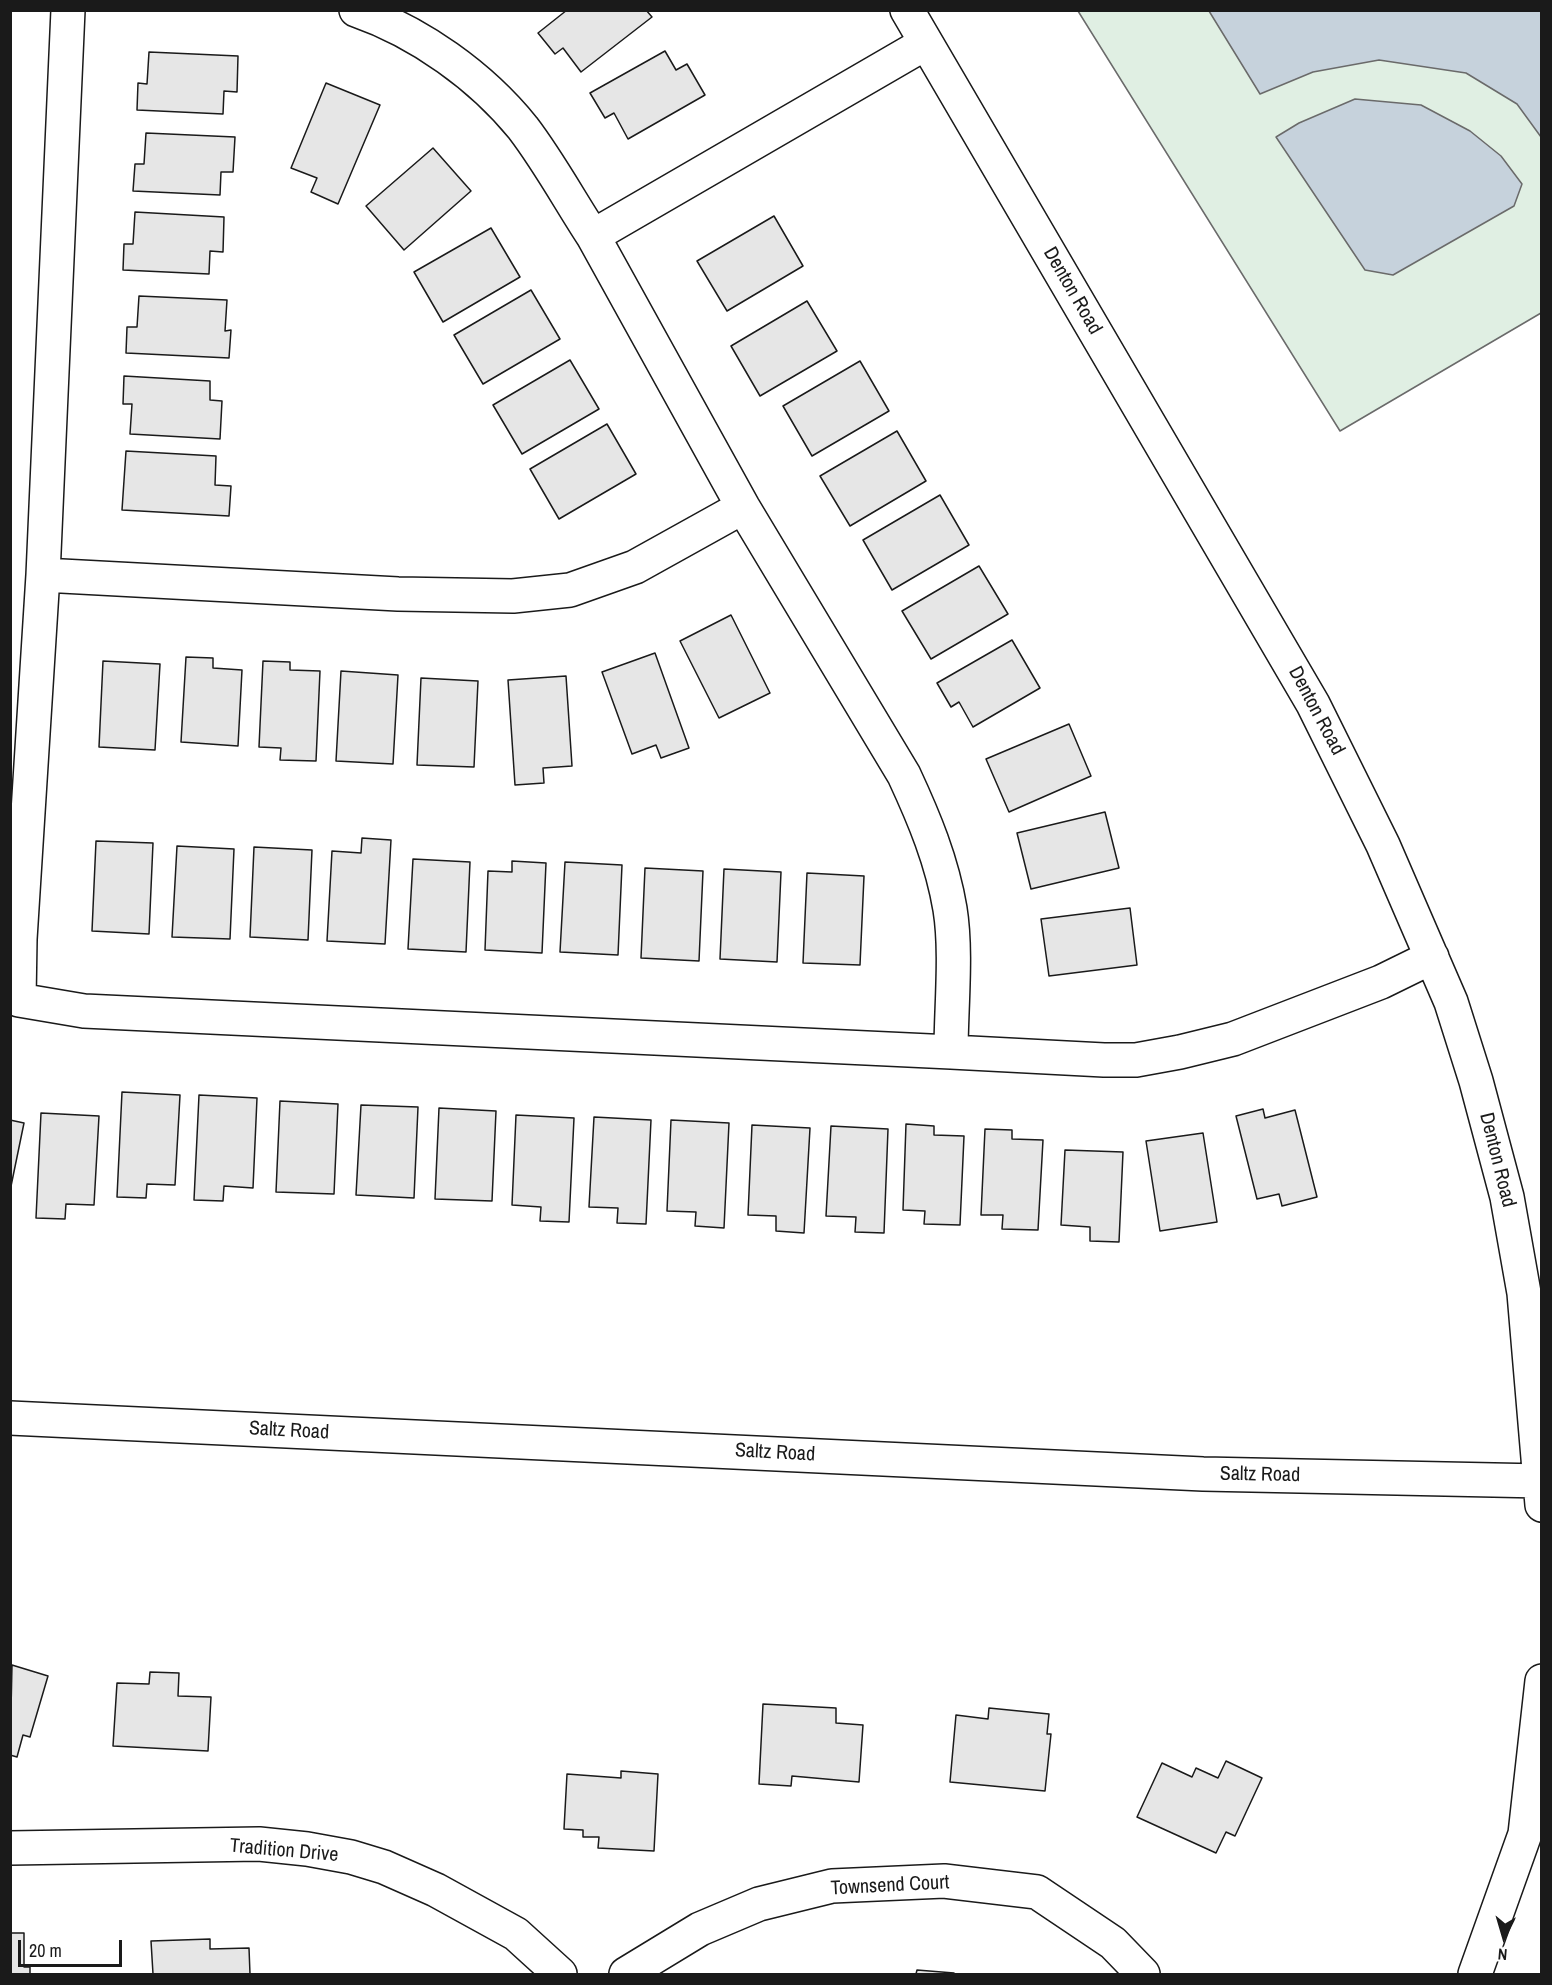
<!DOCTYPE html>
<html>
<head>
<meta charset="utf-8">
<style>
	body { margin:0 }
	#map { position:relative; width:1552px; height:1985px; overflow:hidden; background:#fff; font-family:"Archivo Narrow",sans-serif }
	canvas { display:block }
	.frame { position:absolute; inset:0; border:12px solid #1a1a1a; pointer-events:none }
	.north { position:absolute; left:1474px; top:1907px; width:60px; height:60px; -webkit-text-stroke:4px #fff; paint-order:stroke; rotate:185deg; font-size:16px; font-weight:700; line-height:24px; text-align:center; color:#1a1a1a }
	.north::after { content:''; display:block; margin:auto; width:21px; height:27px; background:#1a1a1a; clip-path:polygon(50% 0,100% 100%,50% 72%,0 100%) }
	.scale { position:absolute; left:18px; top:1940px; width:104px; height:27px; box-sizing:border-box; border:3px solid #1a1a1a; border-top:0; padding-left:8px; font-size:18px; line-height:21px; white-space:nowrap; color:#1a1a1a; -webkit-text-stroke:4px #fff; paint-order:stroke }
</style>
</head>
<body>
<div id="map">
<canvas width="1552" height="1985"></canvas>
<div class="frame"></div>
<div class="north">N</div>
<div class="scale">20 m</div>
</div>
<script>
const ctx = document.querySelector('canvas').getContext('2d');
ctx.lineJoin = 'round';
function fillPath(path, color) { ctx.fillStyle = color; ctx.fill(path, 'evenodd'); }
function strokePath(path, color, width, dash) { ctx.strokeStyle = color; ctx.lineWidth = width; ctx.lineCap = dash ? 'butt' : 'round'; ctx.setLineDash(dash || []); ctx.stroke(path); }
function label(font, color, halo, rows, align = 'center') {
  ctx.font = font + ' "Archivo Narrow",sans-serif'; ctx.lineWidth = 4.5; ctx.setLineDash([]); ctx.textBaseline = 'middle'; ctx.strokeStyle = halo; ctx.fillStyle = color; for (const [text, x, y, turn = 0] of rows) {
    ctx.save(); ctx.translate(x, y); ctx.rotate((+turn || 0) * Math.PI / 180); ctx.textAlign = isNaN(turn) ? turn : align; if (halo) ctx.strokeText(text, 0, 0); ctx.fillText(text, 0, 0); ctx.restore();
  }
}
const green = new Path2D(`
	M1078,11H1541V313L1340,431Z`);
const water = new Path2D(`
	M1209,11H1541V137L1517,104L1466,73L1379,60L1313,72L1260,94Z
	M1355,99L1421,105L1470,131L1501,156L1522,184L1514,206L1393,275L1365,270L1276,137L1299,123Z`);
const building = new Path2D(`
	M567,10H646L652,17L581,72L563,48L555,54L538,33Z
	M665,51L676,70L687,64L705,95L628,139L614,113L605,118L590,93Z
	M149,52L238,56L237,92L224,91L223,114L137,110L138,83L147,84Z
	M326,83L380,105L338,204L311,192L317,178L291,168Z
	M146,133L235,137L233,172H221L220,195L133,191L135,164H144Z
	M433,148L471,191L404,250L366,206Z
	M135,212L224,217L223,252L210,251L209,274L123,270L124,244H133Z
	M774,216L803,266L727,311L697,261Z
	M491,228L520,277L443,322L414,272Z
	M531,290L560,339L483,384L454,335Z
	M139,296L227,300L225,331L231,330L229,358L126,353L127,327H137Z
	M807,301L837,351L760,396L731,346Z
	M570,360L599,409L522,454L493,405Z
	M860,361L889,411L812,456L783,406Z
	M124,376L210,381V400L222,401L220,439L130,434L132,404H123Z
	M607,424L636,474L559,519L530,469Z
	M897,431L926,481L850,526L820,476Z
	M126,451L216,456L215,485L231,486L229,516L122,510Z
	M940,495L969,545L892,590L863,540Z
	M979,566L1008,614L931,659L902,611Z
	M731,615L770,693L719,718L680,641Z
	M1012,640L1040,688L973,727L959,702L951,707L937,683Z
	M655,653L689,748L661,758L656,745L632,754L602,672Z
	M186,657L213,658V668L242,670L238,746L181,742Z
	M103,661L160,664L155,750L99,747Z
	M263,661L290,662V670L320,671L316,761L280,760L281,748L259,747Z
	M341,671L398,675L393,764L336,761Z
	M566,676L572,766L543,768L544,783L515,785L508,680Z
	M421,678L478,681L474,767L417,765Z
	M1069,724L1091,776L1009,812L986,759Z
	M1105,812L1119,868L1031,889L1017,833Z
	M362,838L391,840L385,944L327,941L332,851L361,853Z
	M96,841L153,843L149,934L92,931Z
	M177,846L234,849L230,939L172,937Z
	M254,847L312,850L308,940L250,937Z
	M413,859L470,862L466,952L408,949Z
	M512,861L546,863L542,953L485,950L488,871L512,872Z
	M565,862L622,865L618,955L560,952Z
	M645,868L703,871L699,961L641,958Z
	M724,869L781,872L777,962L720,959Z
	M807,873L864,876L860,965L803,963Z
	M1130,908L1137,965L1049,976L1041,919Z
	M122,1092L180,1095L175,1185L147,1184L146,1198L117,1197Z
	M199,1095L257,1098L253,1188L224,1186L223,1201L194,1200Z
	M280,1101L338,1104L334,1194L276,1192Z
	M361,1105L418,1107L414,1198L356,1195Z
	M439,1108L496,1111L492,1201L435,1199Z
	M1263,1109L1265,1118L1295,1110L1317,1197L1282,1206L1279,1194L1257,1199L1236,1116Z
	M41,1113L99,1116L94,1205L66,1204L65,1219L36,1218Z
	M516,1115L574,1118L569,1222L540,1221L541,1207L512,1205Z
	M594,1117L651,1120L646,1224L617,1223L618,1208L589,1207Z
	M10,1120L24,1123L10,1191Z
	M671,1120L729,1123L724,1228L695,1226L696,1212L667,1211Z
	M906,1124L934,1126V1135L964,1136L960,1225L924,1224L925,1211L903,1210Z
	M752,1125L810,1128L804,1233L776,1231V1216L748,1215Z
	M831,1126L888,1129L884,1233L855,1232L856,1217L826,1216Z
	M985,1129L1012,1130V1139L1043,1140L1038,1230L1002,1229L1003,1215H981Z
	M1203,1133L1217,1222L1160,1231L1146,1141Z
	M1065,1150L1123,1152L1119,1242L1090,1241V1227L1061,1225Z
	M12,1665L48,1676L30,1737L23,1735L17,1757L10,1755Z
	M150,1672L179,1673L178,1696L211,1697L208,1751L113,1746L117,1683L149,1684Z
	M763,1704L836,1708V1723L863,1725L859,1782L792,1776L791,1786L759,1784Z
	M989,1708L1049,1714L1047,1734H1051L1045,1791L950,1782L956,1715L988,1719Z
	M1226,1761L1262,1778L1235,1836L1226,1832L1216,1853L1137,1817L1162,1763L1192,1777L1196,1768L1218,1778Z
	M621,1771L658,1774L654,1851L598,1848L599,1837H583V1830L564,1829L567,1774L621,1778Z
	M10,1933H24V1967H30V1974H10Z
	M210,1939V1949L249,1948L250,1974H153L151,1941Z
	M917,1970L954,1973V1974H916Z`);
const minor = new Path2D(`
	M356,10C419,32 481,76 523,128C549,162 570,201 593,236
	M907,10L1313,704L1383,845L1451,1002L1476,1081L1507,1197L1524,1293L1542,1505
	M926,43L593,236L743,507L904,775C924,818 942,861 950,909C957,952 951,1008 951,1052L1104,1060H1136L1180,1052L1233,1039L1381,982L1432,957
	M743,507L635,567L570,590L513,596L398,594L43,575L20,939L19,1000L84,1011L951,1052
	M43,575L68,10
	M10,1418L1203,1474L1542,1481
	M10,1848L259,1844L307,1849L351,1857L384,1867L436,1890L516,1934L560,1974
	M626,1974L700,1929L759,1904L832,1886L944,1881L1037,1892L1113,1943L1143,1974
	M1475,1974L1525,1834L1542,1681`);
const streetNames = [
	["Denton Road",1072,291,60],
	["Denton Road",1316,711,62],
	["Denton Road",1497,1160,76],
	["Saltz Road",289,1431,3],
	["Saltz Road",775,1453,3],
	["Saltz Road",1260,1475,1],
	["Tradition Drive",284,1851,5],
	["Townsend Court",890,1886,-3]
];
fillPath(green, '#e0efe3');
strokePath(green, '#6a6a6a', 1.5);
fillPath(water, '#c6d2dc');
strokePath(water, '#6a6a6a', 1.5);
fillPath(building, '#e6e6e6');
strokePath(building, '#1a1a1a', 1.5);
strokePath(minor, '#1a1a1a', 36);
strokePath(minor, '#fff', 33);
label('20px', '#1a1a1a', '#fff', streetNames);
</script>
</body>
</html>
